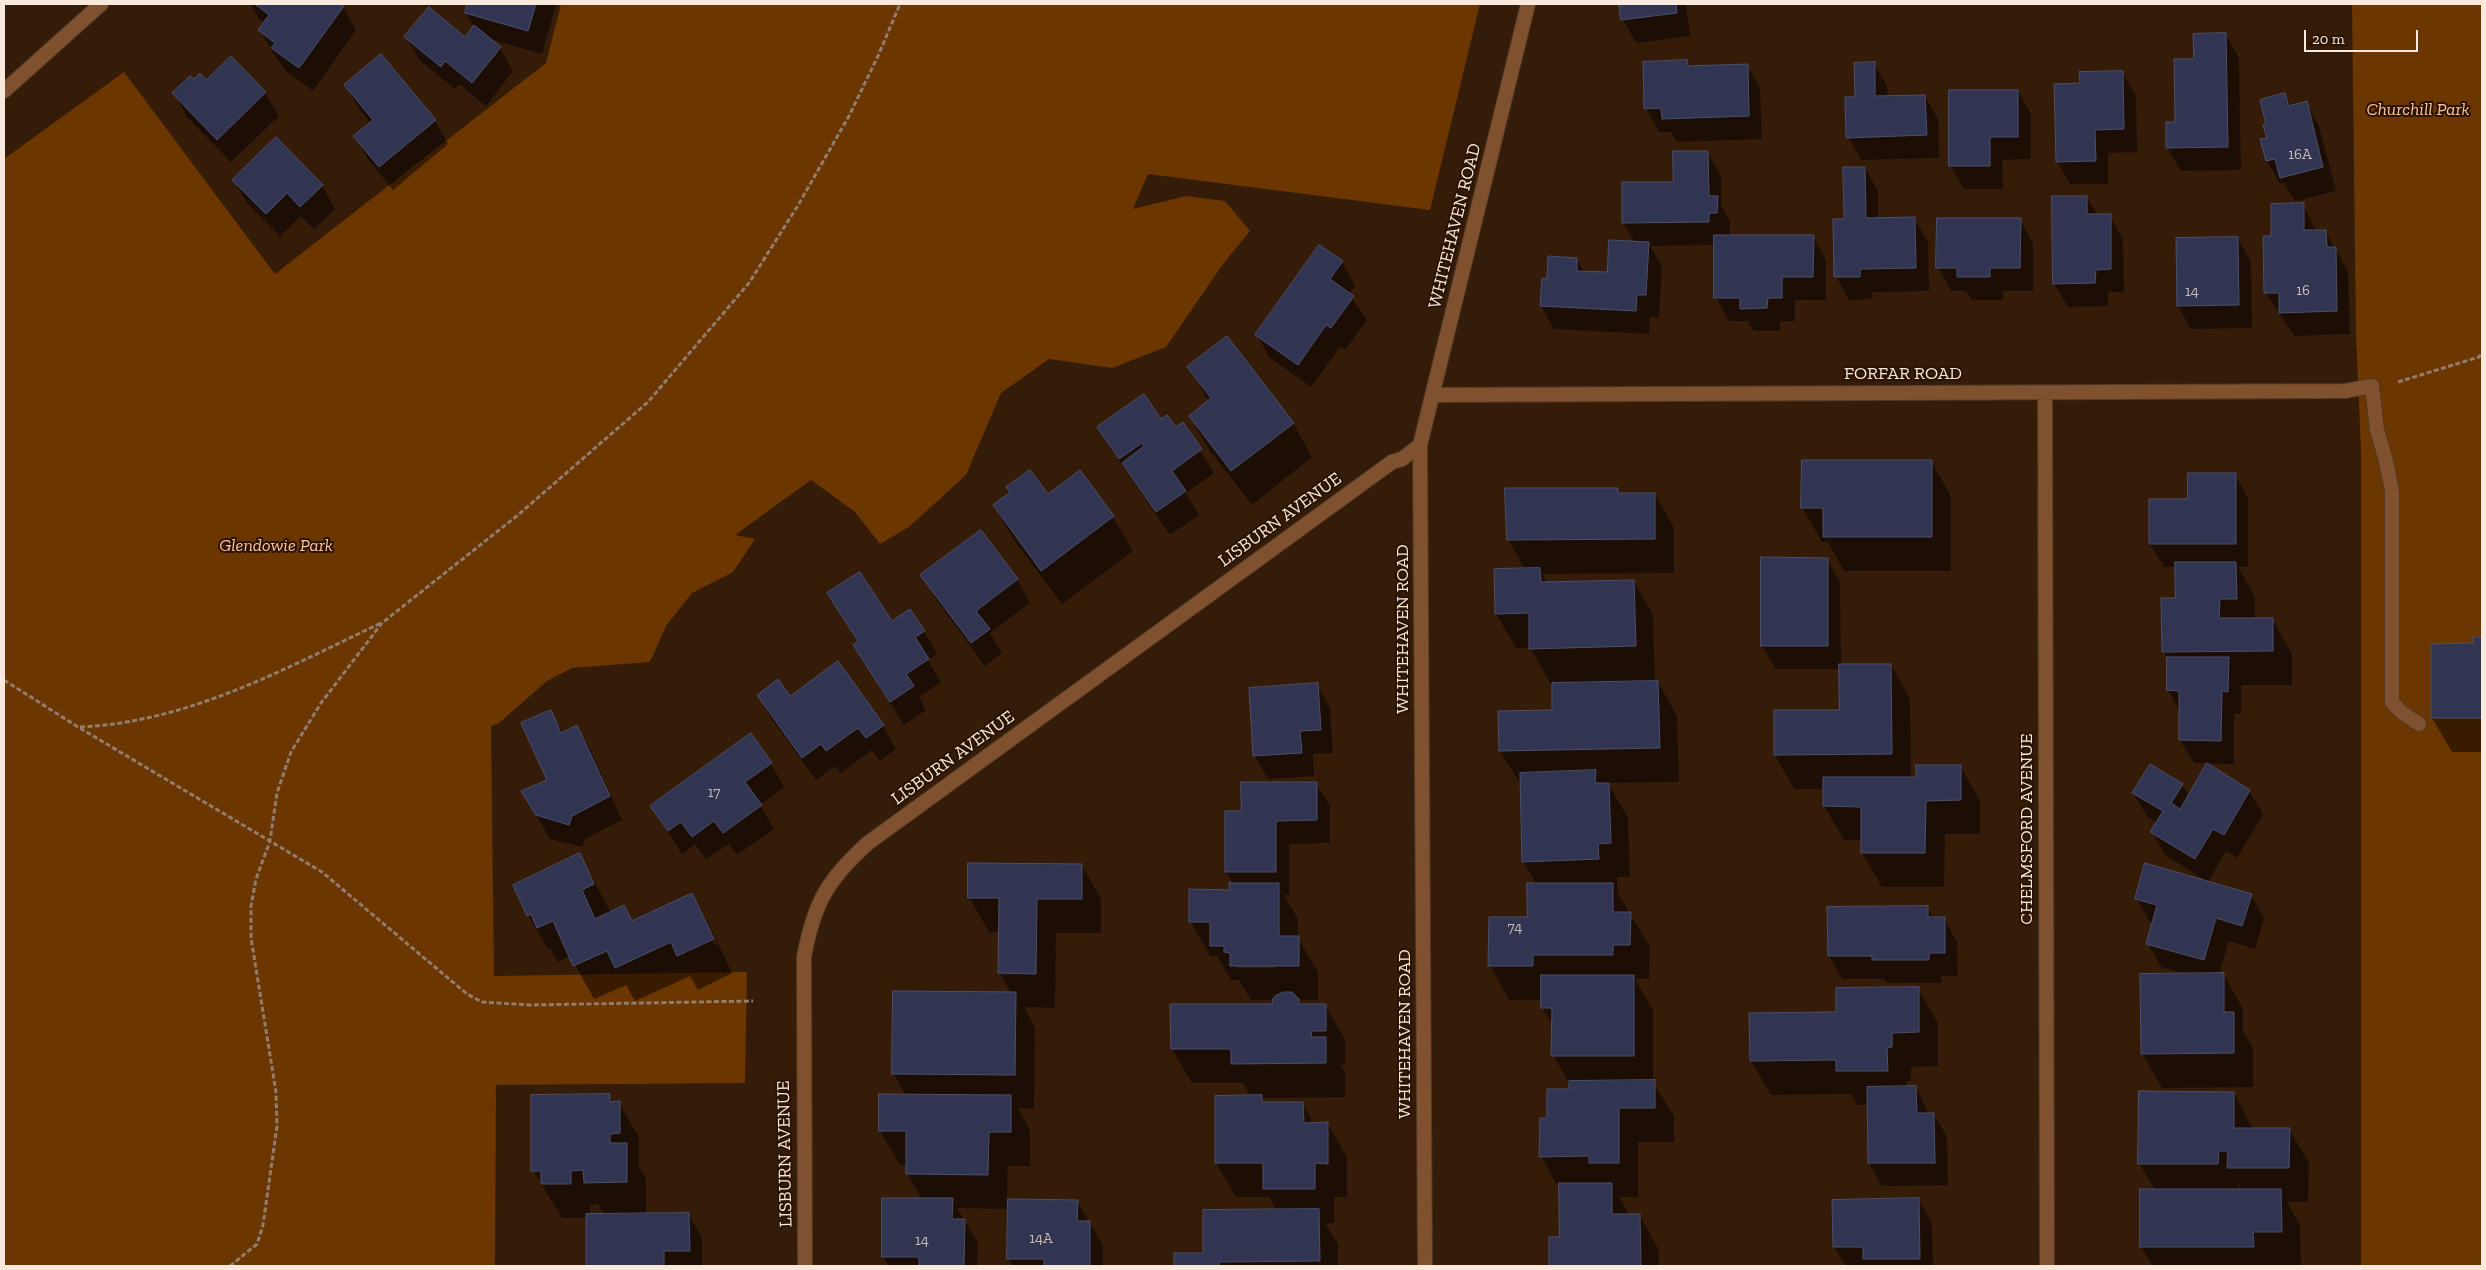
<!DOCTYPE html>
<html>
<head>
<meta charset="utf-8">
<style>
	body { margin:0 }
	#map { position:relative; width:2486px; height:1270px; overflow:hidden; background:#351c08; font-family:"Zilla Slab",serif }
	canvas { display:block }
	.frame { position:absolute; inset:0; border:5px solid #f9e8dc; pointer-events:none }
	.scale { position:absolute; left:2304px; top:30px; width:114px; height:22px; box-sizing:border-box; border:2px solid #f9e8dc; border-top:0; padding-left:6px; font-size:15px; line-height:18px; white-space:nowrap; color:#f9e8dc; -webkit-text-stroke:4px #2a1301; paint-order:stroke }
</style>
</head>
<body>
<div id="map">
<canvas width="2486" height="1270"></canvas>
<div class="frame"></div>
<div class="scale">20 m</div>
</div>
<script>
const ctx = document.querySelector('canvas').getContext('2d');
ctx.lineJoin = 'round';
function fillPath(path, color) { ctx.fillStyle = color; ctx.fill(path, 'evenodd'); }
function strokePath(path, color, width, dash) { ctx.strokeStyle = color; ctx.lineWidth = width; ctx.lineCap = dash ? 'butt' : 'round'; ctx.setLineDash(dash || []); ctx.stroke(path); }
function label(font, color, halo, rows, align = 'center') {
  ctx.font = font + ' "Zilla Slab",serif'; ctx.lineWidth = 4; ctx.setLineDash([]); ctx.textBaseline = 'middle'; ctx.strokeStyle = halo; ctx.fillStyle = color; for (const [text, x, y, turn = 0] of rows) {
    ctx.save(); ctx.translate(x, y); ctx.rotate((+turn || 0) * Math.PI / 180); ctx.textAlign = isNaN(turn) ? turn : align; if (halo) ctx.strokeText(text, 0, 0); ctx.fillText(text, 0, 0); ctx.restore();
  }
}
const green = new Path2D(`
	M561,4H1480L1430,210L1148,174L1133,209L1186,196L1225,201L1250,231L1223,264L1166,347L1112,368L1049,359L1001,393L966,475L909,527L880,544L855,512L811,480L735,535L755,539L733,572L692,593L666,626L650,662L572,668L547,681L499,723L491,726L494,976L747,972L745,1083L496,1085L495,1266H4V159L124,72L275,274L546,63Z
	M2352,4H2482V1266H2361V451L2356,334Z`);
const shadow = new Path2D(`
	M250,4H338L343,7L356,30L313,91L286,71L273,53L260,30L265,23L259,19Z
	M469,4H556L542,54L489,39L500,48L513,71L486,106L459,84L455,89L419,60L406,37L465,39L474,27L466,13Z
	M1620,4H1686L1690,36L1636,43L1623,20Z
	M2226,35L2239,58L2241,170L2181,171L2167,147L2195,61Z
	M1686,61L1689,67L1747,65L1760,88L1762,139L1677,142L1671,132H1659L1646,109Z
	M1874,63L1887,86L1888,97L1925,96L1938,119L1939,158L1861,160L1848,137L1856,98Z
	M2122,72L2136,95L2137,152L2108,153V184H2070L2057,161L2081,84Z
	M194,81L265,93L279,116L231,162L187,117L174,93Z
	M346,86L435,121L448,144L393,190L368,159L354,136L371,123L359,109Z
	M1950,91H2018L2031,114V159L2002,160L2003,189H1964L1951,166Z
	M2285,94L2292,106L2306,102L2319,126L2336,191L2295,201L2284,183L2280,184L2267,161L2268,125Z
	M1707,152L1721,175V205L1730,221V237L1813,236L1826,260V300H1795V321H1780V331H1754L1748,321H1729L1716,298V245L1650,246L1662,266L1659,318L1650,317L1649,334L1554,329L1541,306L1548,280L1577,259L1584,272L1608,273L1635,242L1623,223L1674,183Z
	M1865,168L1878,191V219L1914,218L1928,242L1929,291L1872,292L1873,299L1849,300L1836,276L1845,220Z
	M234,180L322,185L335,209L314,229L301,216L280,236L247,203Z
	M2087,197L2098,216H2110L2123,239L2124,292H2108V306L2068,307L2054,284Z
	M2303,204L2316,231H2325L2348,271L2350,334L2294,336L2265,292L2273,237Z
	M2020,220L2033,243V291H2003V300H1972L1966,291H1951L1938,267Z
	M2238,239L2251,262L2252,328L2191,329L2178,306Z
	M1342,262L1355,286L1349,294L1367,320L1345,350L1340,347L1311,387L1270,358L1257,335Z
	M1189,367L1293,423L1312,457L1252,505L1210,451L1190,417L1209,402Z
	M1161,421L1176,429L1183,424L1214,473L1186,493L1199,515L1170,535L1112,450L1099,427Z
	M1931,461L1951,496V571H1844L1828,542H1822L1802,507Z
	M1080,472L1113,517L1133,551L1062,604L1014,540L994,506L1047,496Z
	M2235,474L2248,498V567H2238L2255,597V619H2272L2292,654V685H2241V714H2234V764L2194,763L2180,740V712L2168,690V660L2163,651L2177,599V567H2164L2150,544L2188,500Z
	M1617,489L1621,495L1655,494L1674,528V573L1542,574L1548,584L1634,581L1653,615L1655,682H1658L1677,716L1679,782L1608,783L1628,818L1630,877H1617L1618,894L1650,947L1649,979H1635L1653,1010V1082L1674,1116V1142H1638V1197H1619L1630,1216H1640L1659,1250V1266H1550V1238L1560,1239V1190L1541,1156L1548,1119L1570,1090V1085L1553,1055V1026L1542,1007V1000H1509L1490,965L1528,918L1536,884L1523,861L1521,785L1500,751L1499,713L1554,711L1553,683H1550L1530,648H1516L1496,614L1525,569L1508,540Z
	M981,531L1017,580L1030,603L990,633L1002,653L985,666L935,598L922,575Z
	M1827,559L1840,582L1841,665H1891L1910,699L1911,778L1960,766L1980,800V834H1945L1944,887H1882L1862,853V840H1844L1824,806V789H1794L1775,755L1841,711L1840,669H1776L1762,646Z
	M829,594L891,623L924,631L937,654L928,660L941,682L919,697L926,710L904,725L854,645L859,642Z
	M2474,638H2482V752H2452L2432,718V645H2474Z
	M838,662L883,726L896,749L880,761L872,750L841,773L835,766L816,780L771,718L758,695L790,698Z
	M1317,685L1330,708L1333,753L1313,754L1314,776L1268,779L1254,755Z
	M550,711L563,733L577,726L590,749L622,820L585,839L582,847L550,839L523,792L549,780Z
	M771,764L784,787L760,805L774,829L737,855L729,844L706,859L695,844L682,854L651,806Z
	M1316,783L1330,806V843L1289,844V895H1284L1298,919V938L1318,972V1000H1299L1302,1005H1325L1345,1039V1065H1341L1345,1072V1097L1262,1098L1265,1104L1303,1103L1314,1124H1328L1347,1158V1197H1334V1223H1325L1338,1244V1266H1175V1255H1205L1276,1210L1269,1197H1236L1216,1163L1251,1097L1243,1083H1192L1172,1049L1274,1005L1275,1000H1251L1239,980H1231L1217,956H1210L1191,922V891H1231L1234,885L1226,872L1242,812ZM1237,965H1275V968H1237Z
	M2182,785L2189,796L2249,791L2263,814L2237,858L2226,851L2208,882L2165,855L2152,832L2157,823L2147,816L2133,793Z
	M580,855L611,913L624,907L633,922L692,894L711,929L732,973L698,990L690,976L635,1001L626,985L594,999L570,956L558,962L550,948L548,949L528,915ZM707,928H710L717,944L715,945Z
	M1082,865L1101,899V933H1056L1055,1008L1024,1007L1035,1027L1034,1109L1018,1108L1030,1130V1166H1008L1007,1200L1077,1201L1103,1245V1266H1013L1008,1258L1009,1209L957,1208L978,1243L977,1266H889L883,1257L922,1199L907,1174L908,1165H900L880,1131L906,1096L893,1073L1011,993L1000,973V932H989L969,897Z
	M2251,895L2264,918L2255,949L2229,941L2219,975H2224L2243,1009V1031L2253,1048V1087L2162,1088L2142,1053L2186,974L2161,967L2148,944L2154,923L2150,922L2137,899Z
	M1928,908L1934,919H1944L1957,942L1958,976H1941V983H1887L1884,979H1842L1829,956Z
	M1918,989L1938,1023V1066L1911,1067V1081L1906,1082V1087H1916L1929,1114H1934L1947,1137L1948,1185L1882,1186L1869,1163L1868,1105H1857L1851,1094L1771,1095L1751,1061L1837,1014Z
	M2234,1093L2253,1129H2289L2309,1163L2308,1202H2287L2300,1225L2301,1266H2153L2141,1247L2155,1190L2139,1163ZM2238,1183L2242,1191H2238Z
	M609,1095L613,1103H619L639,1137V1166L646,1178V1215H689L702,1238V1266H587V1218H562L533,1170ZM598,1204L604,1215H590V1205Z
	M1919,1200L1932,1223L1933,1266H1846L1834,1247Z`);
const building = new Path2D(`
	M255,4H340L344,6L299,68L271,48L275,43L258,30L269,15Z
	M467,4H536L528,31L465,13Z
	M1619,4H1676L1677,13L1621,20Z
	M429,7L465,37L474,25L501,47L472,83L445,61L441,67L404,37Z
	M2226,33L2228,147L2166,148V122H2175L2174,59H2194L2193,34Z
	M381,54L436,120L379,167L353,136L373,120L344,85Z
	M231,56L266,92L217,140L172,93L190,76L194,79L200,73L206,80Z
	M1687,60L1688,66L1748,64L1749,116L1662,119L1661,108L1644,109L1643,62Z
	M1875,62V96L1925,95L1927,135L1846,138L1845,97H1855L1854,63Z
	M2123,71L2124,129L2095,130L2096,161L2056,162L2054,84L2080,83L2079,72Z
	M1949,90H2018V137H1990V166H1949Z
	M2285,93L2289,106L2307,101L2323,167L2280,178L2275,159L2266,161L2260,139L2267,138L2263,125L2266,124L2260,100Z
	M276,137L323,185L300,207L287,193L266,214L232,180Z
	M1673,151H1708L1709,196H1718L1717,213H1709V222L1622,223V182H1673Z
	M1843,167H1865L1866,218L1915,217L1916,268L1860,269V277H1834L1833,219H1844Z
	M2052,196H2087V214H2111V269L2096,270L2095,283L2053,284Z
	M2304,203V230H2326L2327,247H2336L2337,311L2279,313V293H2264L2263,236H2271V204Z
	M1937,218H2021L2020,268H1990V277H1957V268H1936Z
	M1714,235H1814L1813,277H1782V298H1768L1767,308L1740,309V298H1714Z
	M2238,237L2239,305L2177,306L2176,238Z
	M1609,240L1649,242L1646,295H1637L1636,311L1540,306L1542,278L1547,279L1548,256L1577,258V271L1607,272Z
	M1319,245L1343,261L1330,279L1354,296L1331,328L1326,325L1298,365L1255,335Z
	M1227,336L1294,423L1231,471L1189,416L1211,398L1187,367Z
	M1144,394L1161,419L1167,415L1176,427L1183,422L1202,449L1172,471L1186,491L1156,512L1122,463L1144,446L1142,443L1119,459L1097,427Z
	M1802,460H1932V537H1823V508H1801Z
	M1030,470L1048,494L1080,470L1114,516L1041,571L993,505L1010,492L1006,487Z
	M2188,473H2236V544H2149V499H2187Z
	M1505,488H1618V493H1655V539L1507,540Z
	M981,530L1018,579L976,611L990,629L971,643L920,575Z
	M1761,557L1828,558V646H1761Z
	M2175,562H2236L2237,599H2220L2219,618H2273V651L2162,652L2161,598H2175Z
	M1540,568L1541,582L1634,580L1636,646L1529,649V613L1495,614L1494,569Z
	M860,572L892,621L910,609L925,631L915,637L929,659L906,674L914,686L890,702L853,645L858,641L827,593Z
	M2473,637H2482V718H2431V644L2473,643Z
	M2167,657H2229L2228,692L2222,691L2221,741L2179,740V691L2167,690Z
	M838,661L884,725L866,738L858,728L826,751L821,744L802,758L757,695L778,679L790,696Z
	M1839,664H1891L1892,754L1774,755V710H1839Z
	M1658,681L1660,748L1499,751L1498,711L1552,710V683Z
	M1318,683L1321,730L1300,731L1302,753L1253,756L1249,688Z
	M551,710L561,733L577,725L610,796L572,816L569,825L536,815L521,791L547,780L521,723Z
	M751,733L772,763L745,782L762,805L723,833L714,821L692,837L681,822L668,831L650,806Z
	M2207,763L2250,790L2224,835L2213,829L2195,859L2150,832L2163,811L2132,793L2150,764L2183,784L2171,803L2180,809Z
	M1916,765H1961V800L1926,801L1925,853H1861V807L1823,806V777H1916Z
	M1596,770L1595,783H1609L1611,843L1598,844L1599,859L1522,862L1520,773Z
	M1241,782H1317V820L1276,821V872H1225V811H1241Z
	M580,853L594,884L582,890L595,919L624,905L632,921L692,893L714,939L677,956L671,942L615,968L607,951L573,966L553,921L537,928L531,914L527,916L513,885Z
	M968,863L1082,864V899H1037L1036,974L998,973L999,898H968Z
	M2145,863L2252,894L2242,926L2216,918L2204,960L2146,944L2157,905L2135,899Z
	M1229,883H1279V936H1299V966H1230V953L1224,952V946H1210V922H1189V889L1230,890Z
	M1527,883H1613V912H1631L1630,945H1613V955H1533V966H1488L1489,917H1527Z
	M1928,906V917H1945V953H1929V960H1872V956H1828L1827,907Z
	M2224,973V1012H2234V1053L2141,1054L2140,974Z
	M1541,975H1634V1056H1551L1552,1008H1541Z
	M1919,987V1032L1892,1033V1047L1887,1048L1888,1071H1836V1060L1750,1061L1749,1013L1836,1012V988Z
	M893,991L1016,992L1015,1075L892,1074Z
	M1284,992H1292L1299,999V1004H1326V1031H1312L1311,1037H1326V1063L1231,1064V1049H1171L1170,1004H1273L1272,1000L1275,996Z
	M1655,1080V1108H1619V1163H1589V1156L1539,1157L1540,1118H1547V1089H1569V1081Z
	M1916,1086L1917,1113H1934L1935,1163H1868L1867,1087Z
	M2139,1091L2234,1092V1128H2290L2289,1168H2227L2228,1151H2219L2218,1164H2138Z
	M610,1094V1102L620,1101V1133L610,1134V1143H627V1182L584,1183L583,1170L571,1171V1184H541V1171H531V1095Z
	M879,1094L1011,1095V1132H989L988,1175L906,1174V1131H879Z
	M1262,1095V1102H1303L1304,1123L1328,1122V1164L1315,1163V1189H1263V1163H1215V1096Z
	M1559,1183H1612V1214H1640L1641,1266H1549V1237H1559Z
	M2140,1189H2281L2282,1232H2253L2254,1247H2140Z
	M882,1198H953L952,1219H965L964,1266H919V1257H882Z
	M1919,1198L1920,1259H1863V1247H1833L1832,1200Z
	M1008,1199L1078,1200L1077,1221H1090V1266H1044V1259H1007Z
	M1319,1209L1320,1261L1219,1262V1266H1174V1253H1203V1210Z
	M689,1213L690,1251H664V1266H586V1214Z`);
const path = new Path2D(`
	M2398,382L2479,357L2482,353
	M4,680L78,727L322,872L467,994L482,1002L530,1005L753,1001
	M80,727C189,722 284,669 381,623
	M230,1266L257,1244L263,1225L277,1126L276,1092L251,938V906L256,879L270,841L277,793L291,752L321,703L382,623L518,515L648,402L749,283L797,207L849,116L878,56L900,4`);
const service = new Path2D(`
	M2372,386L2377,430L2386,461L2392,491V702L2401,712L2419,724`);
const minor = new Path2D(`
	M2045,393L2047,1266
	M1434,395L2345,391L2372,386
	M805,1266L804,957C814,903 827,880 868,843L1392,462L1402,459L1420,445
	M1425,1266L1420,445L1528,4`);
const tertiary = new Path2D(`
	M4,91L101,4`);
const numberNames = [
	["16A",2300,155],
	["16",2303,291],
	["14",2192,292],
	["17",714,793],
	["74",1515,928],
	["14A",1041,1239],
	["14",922,1241]
];
const parkNames = [
	["Churchill Park",2418,110],
	["Glendowie Park",276,546]
];
const streetNames = [
	["WHITEHAVEN ROAD",1455,226,-76],
	["FORFAR ROAD",1903,374],
	["LISBURN AVENUE",1280,520,-36],
	["WHITEHAVEN ROAD",1403,629,-90],
	["LISBURN AVENUE",953,758,-36],
	["CHELMSFORD AVENUE",2027,829,-90],
	["WHITEHAVEN ROAD",1405,1034,-90],
	["LISBURN AVENUE",785,1154,-91]
];
fillPath(green, '#6b3600');
fillPath(shadow, '#0007');
fillPath(building, '#323551');
strokePath(building, '#4b4f6d', 1);
strokePath(service, '#503926', 16);
strokePath(minor, '#503926', 16);
strokePath(tertiary, '#503926', 16);
strokePath(path, '#927d6d', 3, [5, 2.5]);
strokePath(service, '#7f512e', 14);
strokePath(minor, '#7f512e', 14);
strokePath(tertiary, '#7f512e', 14);
label('15px', '#c7bbb9', null, numberNames);
label('italic 18px', '#ffc49a', '#2a1301', parkNames);
label('18px', '#f9e8dc', '#2a1301', streetNames);
</script>
</body>
</html>
